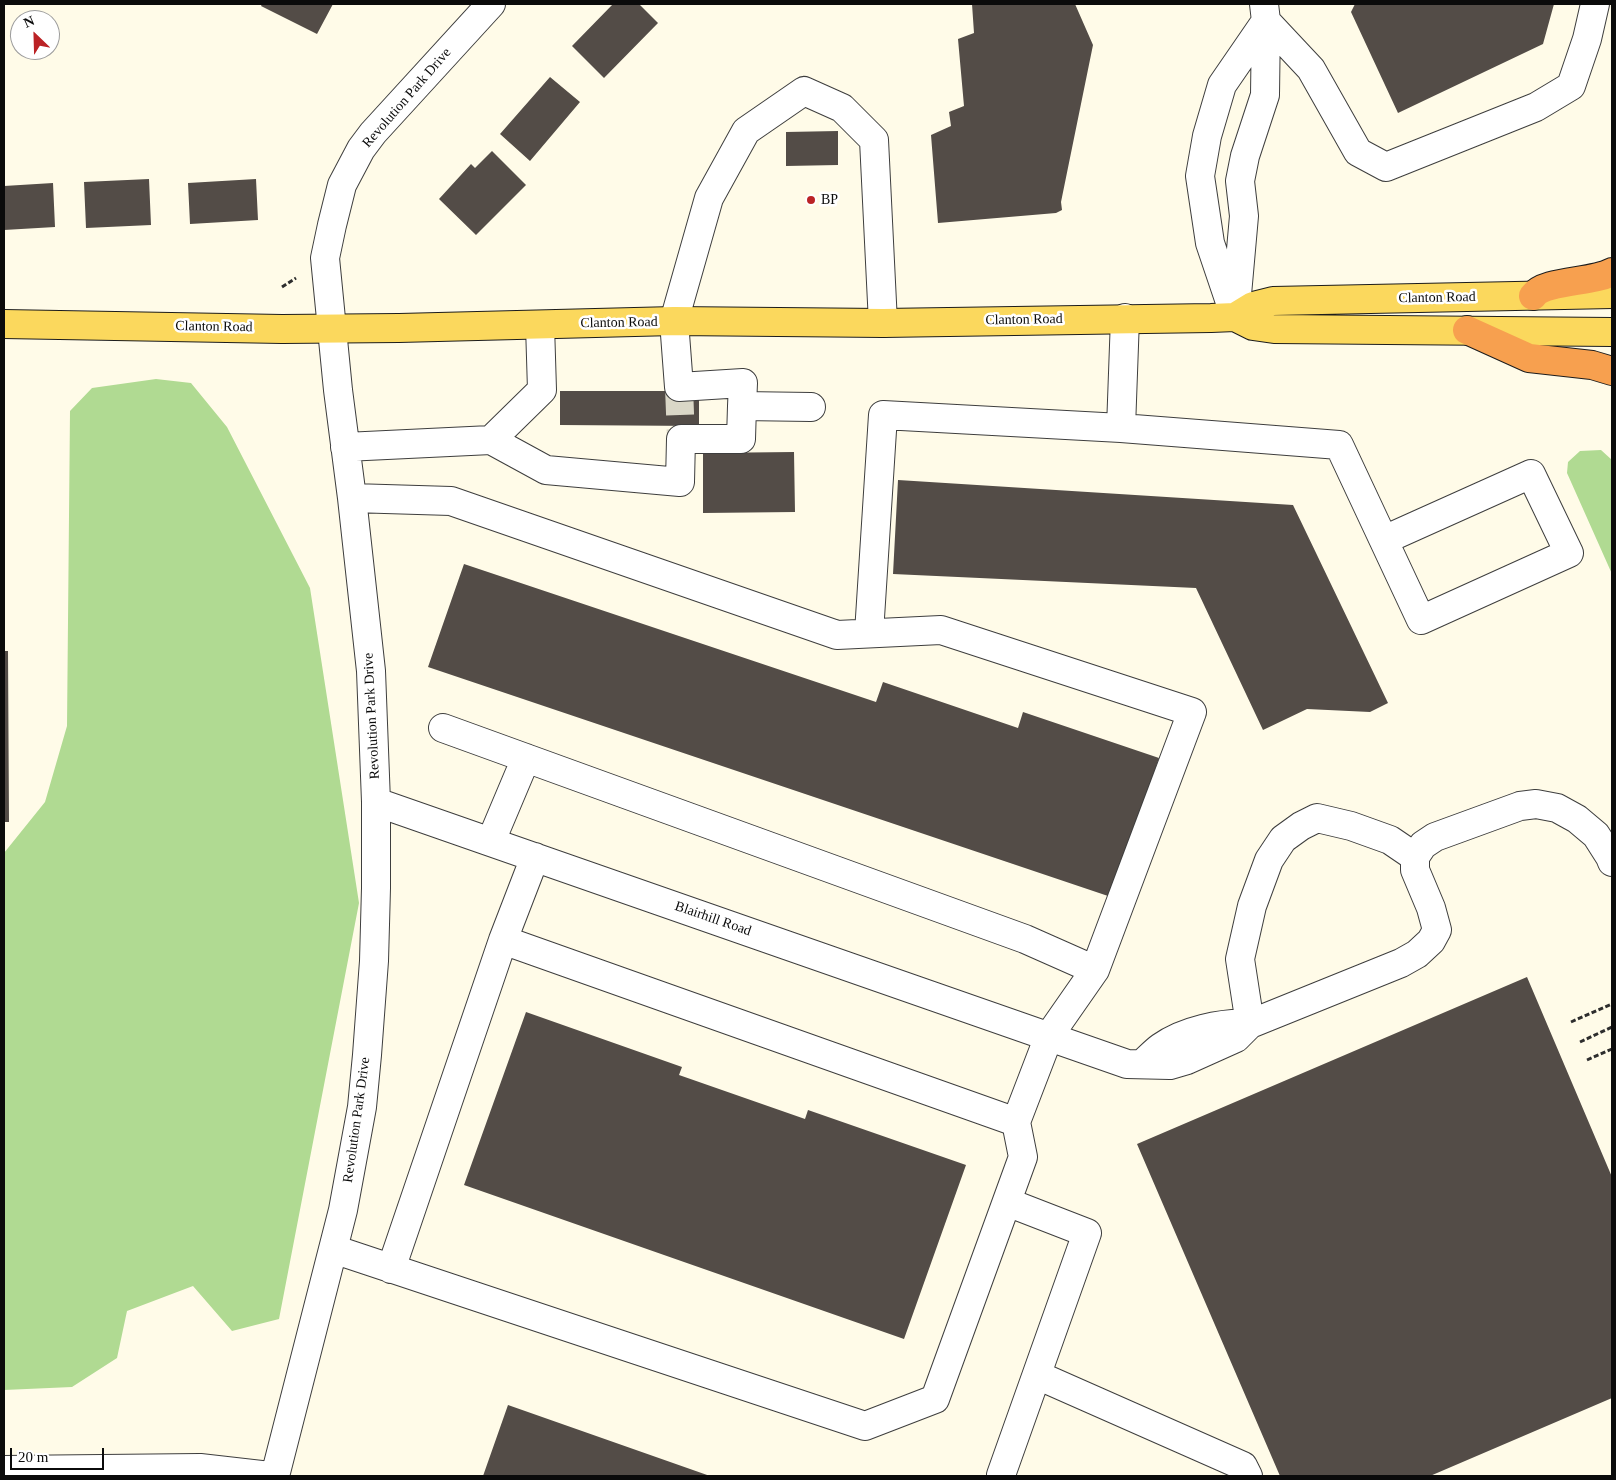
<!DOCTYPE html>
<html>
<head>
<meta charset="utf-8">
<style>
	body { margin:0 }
	#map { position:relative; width:1616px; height:1480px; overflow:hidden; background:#fffbe8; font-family:Georgia,serif }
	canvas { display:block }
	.frame { position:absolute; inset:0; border:5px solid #0b0b0b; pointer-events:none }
	.north { position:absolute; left:10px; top:10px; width:50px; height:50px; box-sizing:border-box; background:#fff; border:1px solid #9d9d9d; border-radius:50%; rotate:336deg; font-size:14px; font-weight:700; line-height:20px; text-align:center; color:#0b0b0b }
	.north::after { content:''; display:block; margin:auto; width:18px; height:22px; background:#bb2225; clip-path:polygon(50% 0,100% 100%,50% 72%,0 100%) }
	.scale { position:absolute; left:10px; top:1448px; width:94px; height:22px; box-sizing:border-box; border:2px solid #0b0b0b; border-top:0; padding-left:6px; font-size:15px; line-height:18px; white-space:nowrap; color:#0b0b0b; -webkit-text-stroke:4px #fff; paint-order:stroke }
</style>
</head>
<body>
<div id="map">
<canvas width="1616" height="1480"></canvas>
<div class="frame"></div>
<div class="north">N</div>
<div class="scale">20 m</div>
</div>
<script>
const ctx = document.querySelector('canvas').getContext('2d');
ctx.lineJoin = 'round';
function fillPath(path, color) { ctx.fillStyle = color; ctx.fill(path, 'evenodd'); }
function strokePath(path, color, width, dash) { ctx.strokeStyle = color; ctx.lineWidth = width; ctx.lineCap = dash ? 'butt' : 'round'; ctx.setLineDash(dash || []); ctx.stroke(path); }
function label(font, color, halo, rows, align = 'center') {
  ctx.font = font + ' Georgia,serif'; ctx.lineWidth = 5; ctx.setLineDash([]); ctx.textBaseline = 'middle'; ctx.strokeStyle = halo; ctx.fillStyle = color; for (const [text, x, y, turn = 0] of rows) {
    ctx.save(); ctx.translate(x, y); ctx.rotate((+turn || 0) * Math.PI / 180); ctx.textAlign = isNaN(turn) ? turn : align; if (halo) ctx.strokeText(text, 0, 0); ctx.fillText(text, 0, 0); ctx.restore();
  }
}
const forest = new Path2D(`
	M156,379L191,383L227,427L310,588L359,903L279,1319L232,1331L193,1286L127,1311L117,1358L72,1387L4,1390V853L45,802L67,726L70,411L92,388Z
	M1601,450L1612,460V574L1567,473L1568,462L1580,451Z`);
const building = new Path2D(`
	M262,4H333L317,34L261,6Z
	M613,4H639L658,23L604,78L572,46Z
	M972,4H1075L1093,45L1061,202L1062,210L1056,213L938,223L931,135L951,126L949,112L964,106L958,39L974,33Z
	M1355,4H1554L1543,44L1398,113L1351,12Z
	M550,77L580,102L530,161L500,134Z
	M838,131V165L786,166V132Z
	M492,151L526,185L476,235L439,199L471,164L475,168Z
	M149,179L151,225L86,228L84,182Z
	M256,179L258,220L190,224L188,183Z
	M53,183L55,227L4,230V186Z
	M560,391H699V426L560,425Z
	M794,452L795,512L703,513V453Z
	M898,480L1293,505L1388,703L1370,712L1307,709L1263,730L1196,588L893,574Z
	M464,564L876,702L883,682L1018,728L1023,712L1159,758L1111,897L428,667Z
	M4,651H8L9,822H4Z
	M1527,977L1612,1177V1398L1430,1476H1280L1137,1144Z
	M526,1012L682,1067L679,1075L805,1119L808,1110L966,1165L904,1339L464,1185Z
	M508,1405L710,1476H483Z`);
const minorTunnel = new Path2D(`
	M679,387L681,439`);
const path = new Path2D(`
	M282,287L296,278
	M1571,1022L1612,1004
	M1580,1042L1612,1027
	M1587,1060L1612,1049`);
const minor = new Path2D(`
	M1264,4L1266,21L1265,95L1245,156L1240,181L1244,216L1235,317L1210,243L1200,176L1207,136L1222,85L1266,21
	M1266,21L1311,69L1358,152L1386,167L1536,107L1571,86L1587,39L1595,4
	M742,406L743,383L679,387L674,321L709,198L746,131L804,91L842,108L874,140L883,323
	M1121,428L1339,445L1421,620L1569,553L1531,474L1384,540
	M491,440L542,390L540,325
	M345,447L491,440L546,470L680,482L681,439H741L742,406L811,407
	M869,633L883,415L1121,428L1125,318
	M443,728L1025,939L1095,970
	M376,802L1127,1064L1170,1065L1187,1060L1236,1038L1250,1024C1222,1022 1183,1031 1161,1047C1154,1052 1149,1058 1143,1063
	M491,841L526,758
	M1415,857L1390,840L1351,826L1317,818L1301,826L1283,839L1269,860L1252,906L1240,959L1250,1024L1401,963L1417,954L1431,941L1437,930L1431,908L1415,870V857L1423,845L1435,837L1520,806L1536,804L1557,808L1577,819L1596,835L1610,857L1612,862
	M503,940L1016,1122
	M333,1249L865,1426L935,1399L1023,1157L1016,1122L1049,1036L1095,970L1192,712L941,630L837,635L451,501L352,498
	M391,1269L503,940L535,857
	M1037,1375L1243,1466L1248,1476
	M4,1470L200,1468L270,1476
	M1001,1475L1087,1233L1007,1202
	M275,1476L343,1210L362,1107L367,1055L374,961L376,888V802L371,671L352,498L338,390L325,258L332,225L342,185L361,149L373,133L491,4`);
const major = new Path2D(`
	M1235,317L1253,326L1274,329L1612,332
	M4,324L282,329L399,328L674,321L883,323L1211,318L1235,317L1253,306L1273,301L1612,294`);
const highway = new Path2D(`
	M1533,296C1544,280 1593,283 1612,272
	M1467,330L1529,358L1592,365L1612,371`);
const markers = [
	[811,200,5,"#bb2225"]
];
const streetNames = [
	["Revolution Park Drive",407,98,-49],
	["Clanton Road",1437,298,-1],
	["Clanton Road",1024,320,-1],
	["Clanton Road",619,323,-1],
	["Clanton Road",214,327,1],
	["Revolution Park Drive",372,716,-93],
	["Blairhill Road",713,919,19],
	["Revolution Park Drive",357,1120,-82]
];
const poiNames = [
	["BP",821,200]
];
fillPath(forest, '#b0da92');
fillPath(building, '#534c47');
strokePath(minorTunnel, '#dad7c7', 28, [28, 14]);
strokePath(minor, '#3e3e3e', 30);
strokePath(major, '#1c1c1c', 30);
strokePath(highway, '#1c1c1c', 30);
strokePath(path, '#2d2d2d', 3, [5, 2.5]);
strokePath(minor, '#fff', 28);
strokePath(major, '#fbd85d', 28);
strokePath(highway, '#f7a04f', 28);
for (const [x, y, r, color] of markers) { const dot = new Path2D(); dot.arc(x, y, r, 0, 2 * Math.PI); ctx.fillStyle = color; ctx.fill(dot); strokePath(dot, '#fff', 2); }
label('14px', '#0b0b0b', '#fff', streetNames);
label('14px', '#0b0b0b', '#fff', poiNames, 'left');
</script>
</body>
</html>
